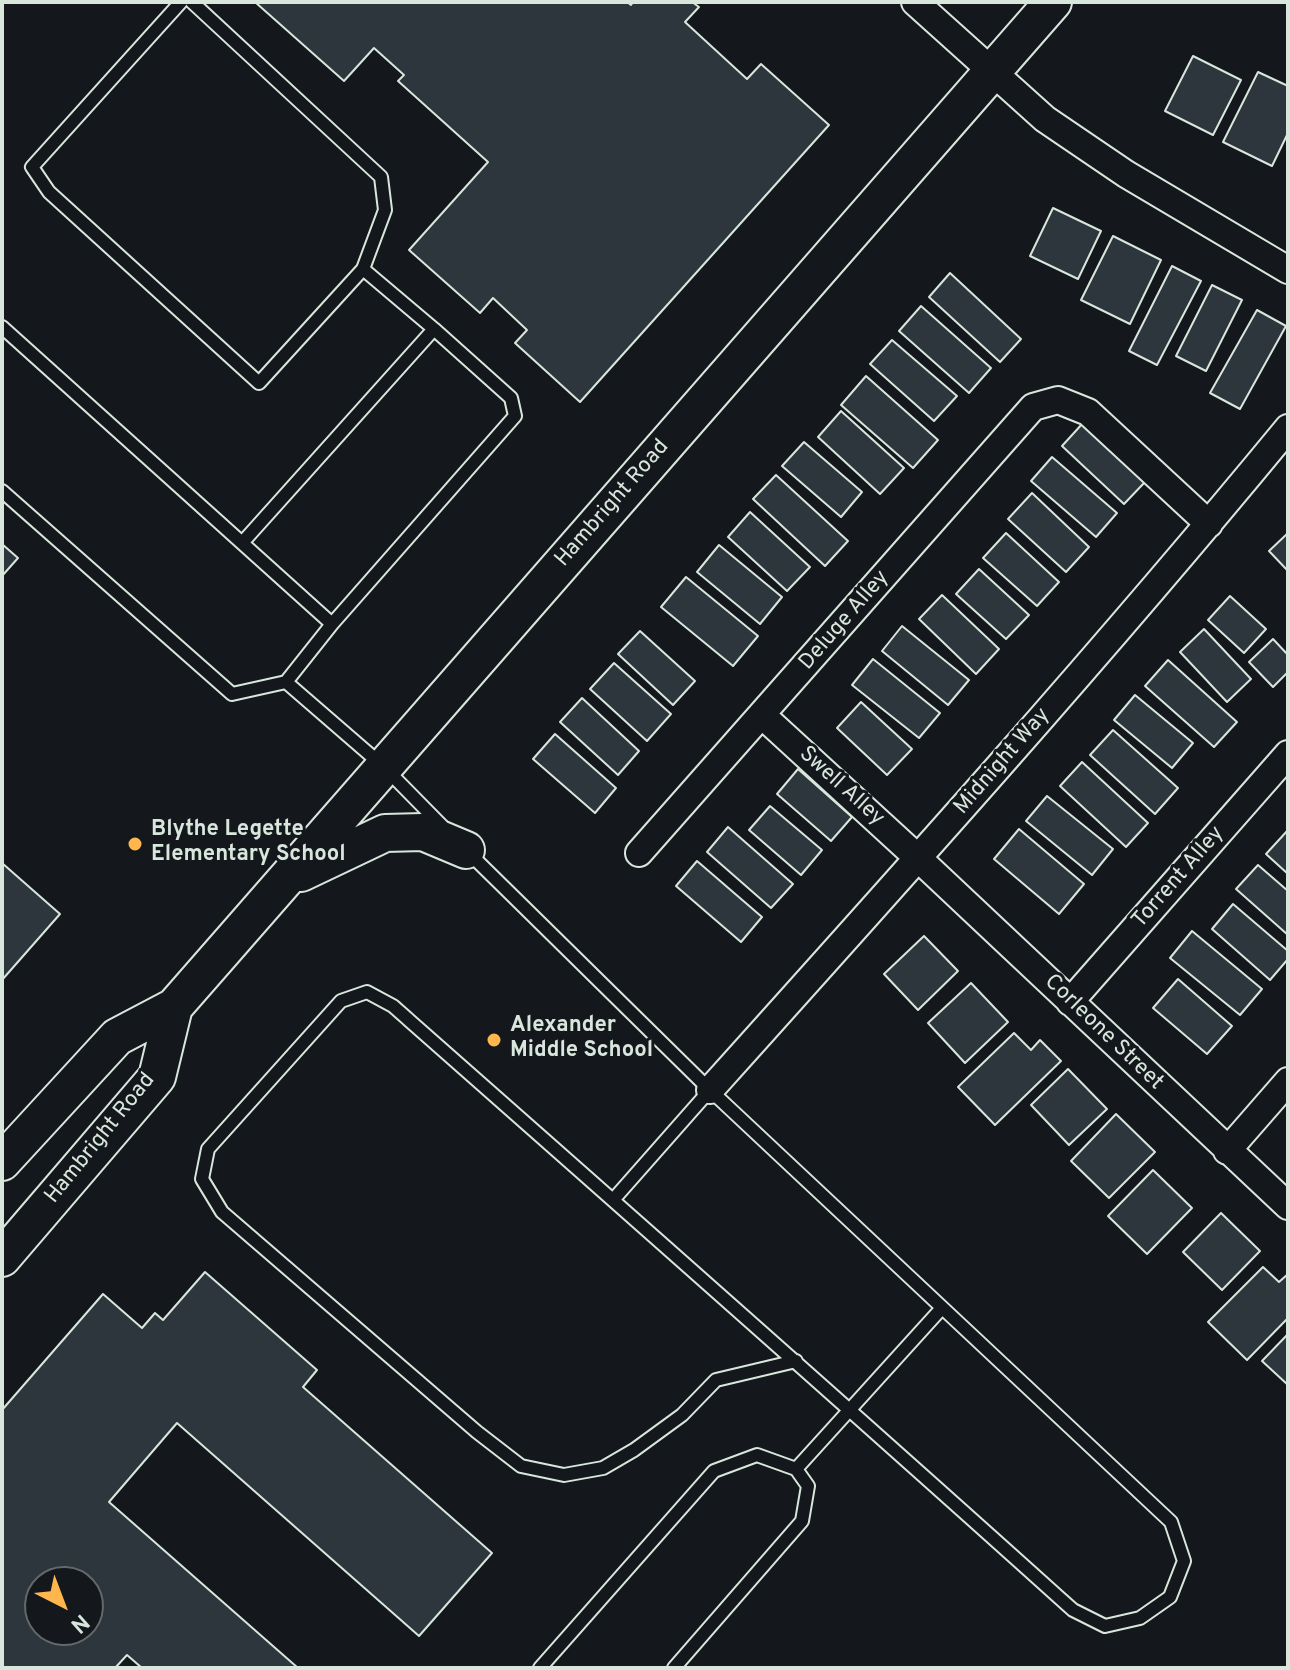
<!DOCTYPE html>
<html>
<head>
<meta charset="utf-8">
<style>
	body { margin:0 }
	#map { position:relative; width:1290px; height:1670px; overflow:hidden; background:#14181c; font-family:Overpass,sans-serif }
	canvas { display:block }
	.frame { position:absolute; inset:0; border:4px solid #d8e6dc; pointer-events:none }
	.north { position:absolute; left:24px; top:1566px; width:80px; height:80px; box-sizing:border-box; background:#14181c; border:2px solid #626a69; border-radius:50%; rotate:138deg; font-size:22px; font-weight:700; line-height:32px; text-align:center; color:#d8e6dc }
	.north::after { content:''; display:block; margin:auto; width:28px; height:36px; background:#ffb74d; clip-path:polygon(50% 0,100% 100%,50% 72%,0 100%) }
</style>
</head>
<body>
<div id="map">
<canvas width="1290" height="1670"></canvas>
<div class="frame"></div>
<div class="north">N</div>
</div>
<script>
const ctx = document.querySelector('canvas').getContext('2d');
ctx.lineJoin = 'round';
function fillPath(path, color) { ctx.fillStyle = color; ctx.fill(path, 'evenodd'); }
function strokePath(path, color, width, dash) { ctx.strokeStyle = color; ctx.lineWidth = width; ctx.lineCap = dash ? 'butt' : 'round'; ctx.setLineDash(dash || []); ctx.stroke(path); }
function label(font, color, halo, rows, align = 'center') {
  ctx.font = font + ' Overpass,sans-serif'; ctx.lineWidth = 6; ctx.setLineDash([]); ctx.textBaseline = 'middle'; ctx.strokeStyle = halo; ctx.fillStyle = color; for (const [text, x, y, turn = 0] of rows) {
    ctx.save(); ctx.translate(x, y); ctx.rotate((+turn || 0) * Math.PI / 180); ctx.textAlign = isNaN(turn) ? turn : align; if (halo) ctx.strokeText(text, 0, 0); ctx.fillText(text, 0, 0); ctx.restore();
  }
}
const building = new Path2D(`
	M255,2H627L631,5L633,2H692L699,7L685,22L747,79L761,64L829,125L580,402L515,343L527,330L493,298L480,313L409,250L488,162L398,81L404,75L374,48L344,81Z
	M1193,56L1241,80L1213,135L1165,111Z
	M1258,72L1288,86V133L1272,166L1223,142Z
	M1053,208L1101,231L1078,279L1030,256Z
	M1113,236L1161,260L1130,324L1081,300Z
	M1172,266L1201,281L1157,365L1129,351Z
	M950,273L1021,339L1000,362L929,297Z
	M1212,285L1242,300L1206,371L1176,356Z
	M921,306L991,368L969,393L899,331Z
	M1257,310L1286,326L1240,409L1210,393Z
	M892,340L957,396L934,421L870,364Z
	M866,376L938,440L913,468L841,405Z
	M841,411L904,468L880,494L818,437Z
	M1083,423L1145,482L1124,504L1062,446Z
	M804,442L862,492L841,517L782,466Z
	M1052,457L1117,513L1096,537L1031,481Z
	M776,475L848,541L825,566L753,499Z
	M1032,493L1089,547L1066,572L1008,519Z
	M750,512L810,567L787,591L728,537Z
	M1006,533L1059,582L1037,606L983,558Z
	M1288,533V571L1269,551Z
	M2,544L18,558L2,576Z
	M719,545L782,597L760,624L697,572Z
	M979,569L1029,615L1006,639L956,594Z
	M686,577L758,636L733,666L661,607Z
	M942,595L999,649L976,674L919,619Z
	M1230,596L1266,629L1244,653L1208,620Z
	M902,626L969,680L948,705L882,651Z
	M1204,629L1251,679L1227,702L1180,652Z
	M640,631L695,681L673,705L618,654Z
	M1273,639L1288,655V672L1273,687L1249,662Z
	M873,659L940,713L919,738L852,685Z
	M1168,660L1237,722L1214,747L1145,686Z
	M614,663L671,714L647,741L590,689Z
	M1135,695L1193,743L1172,768L1114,720Z
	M582,698L639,751L618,775L560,722Z
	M861,702L912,749L887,775L837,728Z
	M1113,730L1178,788L1155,814L1090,755Z
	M555,734L616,788L595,813L533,759Z
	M1082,762L1148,823L1126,847L1060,786Z
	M798,769L852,817L831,841L777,794Z
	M1047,796L1113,849L1092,875L1026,821Z
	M770,806L822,850L801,875L749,830Z
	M728,827L793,884L771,908L707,852Z
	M1019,829L1084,884L1059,914L994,859Z
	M1288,830V874L1266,854Z
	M697,861L762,917L741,942L676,886Z
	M2,863L60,914L2,980Z
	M1258,865L1288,891V935L1236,889Z
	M1233,904L1288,951V959L1270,980L1212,929Z
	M1192,931L1262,989L1240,1015L1170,958Z
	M924,936L958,971L918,1010L884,974Z
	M1178,979L1232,1026L1207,1054L1153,1008Z
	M971,983L1008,1022L965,1063L928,1023Z
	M1014,1033L1031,1050L1040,1040L1061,1061L995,1125L958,1087Z
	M1068,1069L1107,1109L1069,1145L1031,1105Z
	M1116,1114L1155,1152L1109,1198L1071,1161Z
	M1153,1170L1192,1208L1147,1254L1108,1216Z
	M1221,1213L1260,1251L1222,1290L1183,1252Z
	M1263,1267L1279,1282L1288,1274V1318L1247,1360L1208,1322Z
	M205,1272L317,1370L303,1387L492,1553L419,1636L177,1423L109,1502L298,1668H142L127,1655L115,1668H2V1410L103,1294L142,1328L155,1313L163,1320ZM40,1582H88V1630H40Z
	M1288,1334V1385L1262,1361Z`);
const service = new Path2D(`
	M181,2L32,167L49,192L259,383L363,269L385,210L381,177L192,2
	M363,269L434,329
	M2,327L242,543L434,329L511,398L515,416L332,624L286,682L232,694L2,491
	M242,543L332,624
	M286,682L383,766L442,826
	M469,853L710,1090L1171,1522L1184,1561L1170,1597L1140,1618L1105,1626L1073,1610C848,1407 621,1207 393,1006L367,992L341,1001L208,1149L202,1179L222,1212L477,1432L521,1466L564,1475L603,1468L634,1450L682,1415L716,1380L796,1361
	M613,1200L710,1090
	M796,1469L941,1309
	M540,1668L714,1471L757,1455L796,1469L808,1486L802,1521L674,1668`);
const minor = new Path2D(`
	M915,2L1045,119L1126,174L1288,270
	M763,716L919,859L1288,1206
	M639,853L1033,407L1058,400L1088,412L1209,524
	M1070,1002L1288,754
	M710,1090C906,872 1102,654 1288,428
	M1227,1151L1288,1081`);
const secondary = new Path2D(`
	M301,873L385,833L423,832L466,850
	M2,1162L117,1037L174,1007L1053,2
	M2,1258L157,1077L174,1007`);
const markers = [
	[135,844,8,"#ffb74d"],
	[494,1040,8,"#ffb74d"]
];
const streetNames = [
	["Hambright Road",613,504,-49],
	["Deluge Alley",845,621,-49],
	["Midnight Way",1003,762,-49],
	["Swell Alley",841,787,42],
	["Torrent Alley",1179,878,-49],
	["Corleone Street",1103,1033,44],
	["Hambright Road",101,1139,-51]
];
const poiNames = [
	["Blythe Legette",151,831],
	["Elementary School",151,856],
	["Alexander",510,1027],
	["Middle School",510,1052]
];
fillPath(building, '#2c363c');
strokePath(building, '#d8e6dc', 2);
strokePath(service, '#d8e6dc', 16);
strokePath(minor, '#d8e6dc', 30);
strokePath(secondary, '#d8e6dc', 40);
strokePath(service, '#14181c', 12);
strokePath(minor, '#14181c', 26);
strokePath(secondary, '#14181c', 36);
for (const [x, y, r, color] of markers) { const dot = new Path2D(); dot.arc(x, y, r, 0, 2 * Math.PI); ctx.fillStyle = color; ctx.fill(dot); strokePath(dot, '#14181c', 3); }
label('22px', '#d8e6dc', '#14181c', streetNames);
label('bold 22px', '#d8e6dc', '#14181c', poiNames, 'left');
</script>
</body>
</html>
